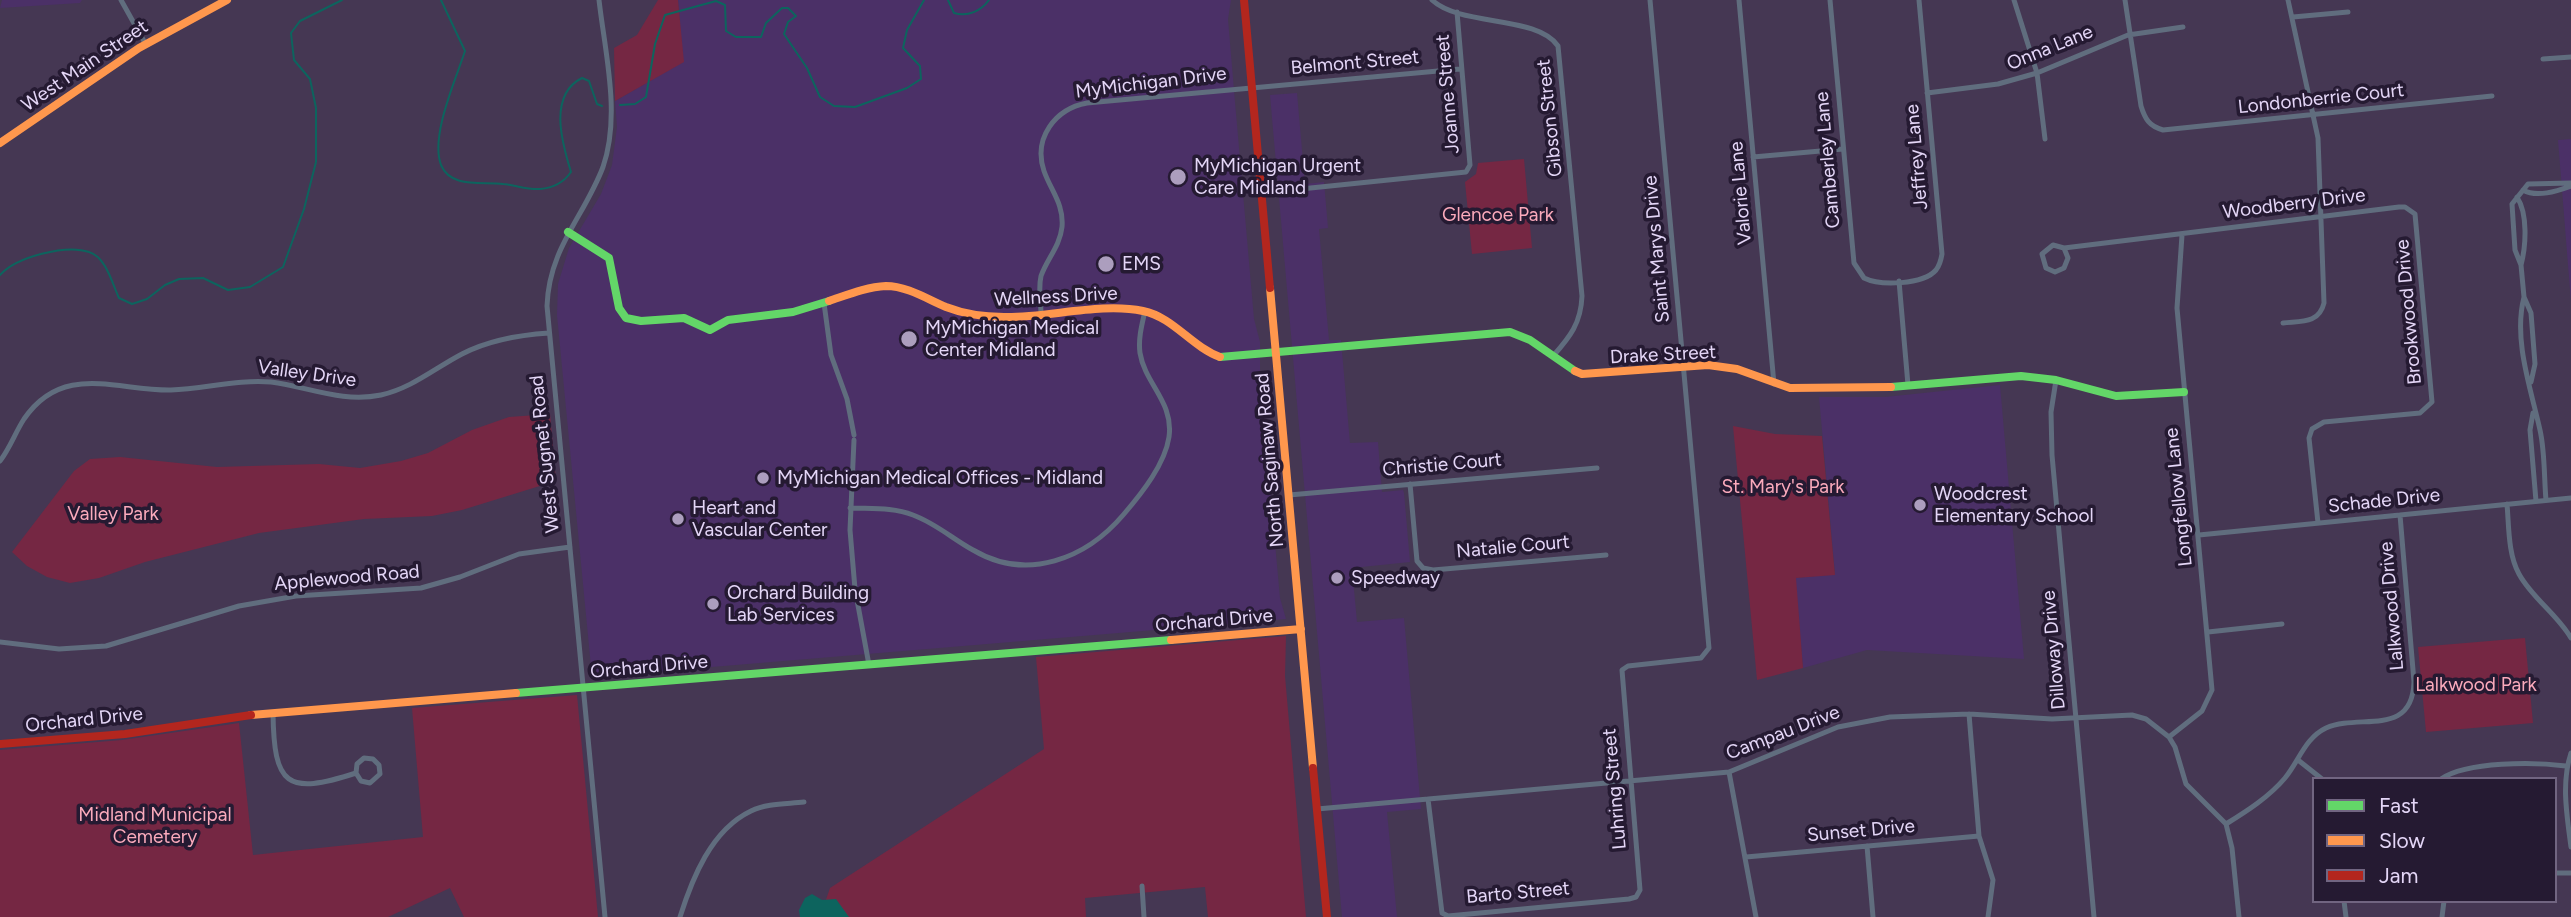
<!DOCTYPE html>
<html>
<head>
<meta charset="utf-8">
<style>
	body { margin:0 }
	#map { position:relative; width:2571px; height:917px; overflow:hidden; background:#453753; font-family:Figtree,sans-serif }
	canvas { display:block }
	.legend { position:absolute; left:2312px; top:777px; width:245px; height:126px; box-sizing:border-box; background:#251a32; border:2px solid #716581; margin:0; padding:9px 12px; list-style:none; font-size:21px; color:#e4d6f7 }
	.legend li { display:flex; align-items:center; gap:14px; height:35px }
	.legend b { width:35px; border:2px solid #716581 }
</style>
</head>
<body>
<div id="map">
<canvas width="2571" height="917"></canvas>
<ul class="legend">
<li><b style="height:9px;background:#63d668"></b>Fast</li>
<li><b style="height:9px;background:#ff974d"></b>Slow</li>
<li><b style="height:9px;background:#b3261e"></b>Jam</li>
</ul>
</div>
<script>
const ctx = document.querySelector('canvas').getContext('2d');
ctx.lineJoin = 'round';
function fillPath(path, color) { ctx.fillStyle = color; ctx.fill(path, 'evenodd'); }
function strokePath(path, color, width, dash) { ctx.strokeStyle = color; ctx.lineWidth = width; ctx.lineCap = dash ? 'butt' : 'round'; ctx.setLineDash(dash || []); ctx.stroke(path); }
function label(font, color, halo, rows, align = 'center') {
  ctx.font = font + ' Figtree,sans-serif'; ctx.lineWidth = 7; ctx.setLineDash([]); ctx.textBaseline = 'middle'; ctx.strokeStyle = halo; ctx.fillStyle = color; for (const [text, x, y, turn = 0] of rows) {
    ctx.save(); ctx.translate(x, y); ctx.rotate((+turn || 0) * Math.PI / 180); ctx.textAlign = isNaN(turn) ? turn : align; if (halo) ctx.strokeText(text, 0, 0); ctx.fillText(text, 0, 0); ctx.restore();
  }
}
const built = new Path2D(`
	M2,0H82L80,3L0,8Z
	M678,0H1231L1228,19L1235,102L1254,319L1260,342V378L1280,598L1286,619L592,677L557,315L558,284L569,248L601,194L612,165L617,127L615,101L683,62Z
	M1297,93L1305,184L1324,182L1328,228L1319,229L1329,340H1341L1350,443L1378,442L1382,492L1403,490L1404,493L1410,562L1352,568L1357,622L1404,618L1421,809L1387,812L1397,917H1342L1270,95Z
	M2571,139V302L2558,140Z
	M2000,385L2024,659L1867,650L1803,668L1795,578L1835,574L1819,397H1885Z`);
const green = new Path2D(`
	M658,0H678L684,62L615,101L614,48L637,35Z
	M1524,159L1532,248L1472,254L1465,182L1476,174L1478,163Z
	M550,414L556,481L462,510L432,516L364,519L259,533L145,562L99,578L70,583L47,577L27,566L12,552L74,471L90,459L120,457L217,467L319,464L360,468L401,461L428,453L472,430L509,417Z
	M1733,426L1775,434L1822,436L1835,575L1796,578L1803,668L1757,680Z
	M1286,636L1285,676L1306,917H1208L1205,887L1085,898L1086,917H820L830,888L1044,749L1036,657Z
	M2525,638L2533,723L2426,732L2418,647Z
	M577,695L598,917H464L450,888L388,917H0V750L122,740L239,723L253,855L423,837L412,708Z`);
const water = new Path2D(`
	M812,894L822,900L836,899L849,917H800L799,910L805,898Z`);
const stream = new Path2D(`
	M441,0L465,51C456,79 430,136 441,165C451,189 483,181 503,184C515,185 528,190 540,189C554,188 564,182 571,172C562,143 548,95 582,78L589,81L597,104L602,106
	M948,0L954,13C968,17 981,11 989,0
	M620,105L635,104L646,97L655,44L665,15L716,1L725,5L726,31L736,37H761L766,23L782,8H788L796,16L788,22L784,34L807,68L820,97L834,106L855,107L907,88L921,79L920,66L903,48L907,30L924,0
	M0,275C16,257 66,244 89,252C106,257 112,283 119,298L132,304L147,299L165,285L179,279L203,278L228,290L250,287L283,267L304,209L316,162V108L310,79L294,60L291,33L300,21L342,0`);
const street = new Path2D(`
	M121,0L145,43
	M599,0C605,53 621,115 603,167C584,217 549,248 547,306L605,917
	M1432,0C1461,27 1537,15 1558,46L1582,296C1581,323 1570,337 1553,356
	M1739,0L1774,384
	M1830,0L1854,263L1864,278C1880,286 1923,285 1936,270C1940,265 1941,260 1942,254L1919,0
	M2014,0L2037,73L2045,139
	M2125,0L2141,106C2145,119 2149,126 2163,130L2492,96
	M2293,17L2348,12
	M2543,59L2571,57
	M1927,93L1998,84L2037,73L2128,35L2183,27
	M1753,157L1843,149
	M2523,190C2537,198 2557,191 2571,186
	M1262,193L1466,172L1470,165L1457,12
	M2517,197C2528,214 2526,246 2521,265
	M2064,248L2068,258L2064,268L2055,272L2046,268L2042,254L2053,245L2064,248L2399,207H2405L2415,214L2432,402L2420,413L2324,422L2312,429L2309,438L2318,523
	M1899,281L1908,385
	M2524,297C2513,340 2531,389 2540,430C2545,452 2544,478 2546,500
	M824,303L831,355L847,399L854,435
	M1041,314C1041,302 1038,289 1041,276C1047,259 1060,246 1062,227C1064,204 1051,191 1044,171C1033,138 1055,109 1087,103L1460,69
	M2283,323C2301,321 2319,324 2324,303L2318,138L2288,0
	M2056,380L2051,412L2052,455L2094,917
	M2531,382L2535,364L2531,313L2524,297L2521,265L2515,250L2512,204L2528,184L2571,183
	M2533,413L2530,430L2536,501
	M854,440L850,530L855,589L869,665
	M0,461C10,448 15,433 24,419C63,362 117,391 171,390C204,389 238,379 271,382C309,387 342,403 381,395C412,388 435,368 462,354C489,340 518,335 549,333
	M1410,484L1417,561L1423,568L1433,570L1606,555
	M1289,495L1597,468
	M2507,504C2509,527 2508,554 2519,574C2532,598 2557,614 2571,638
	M850,508C871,509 893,507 913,515C935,523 953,539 973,550C1027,582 1086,559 1124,514C1142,493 1165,464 1169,437C1174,402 1145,384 1140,353C1138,339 1142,324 1145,311
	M2199,535L2571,498
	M2208,632L2282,624
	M0,642L59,649L106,646L239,606L296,596L421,588L460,577L519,554L570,547
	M273,713C274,785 286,796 356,773L357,764L364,758L373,759L379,765L380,774L370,783L361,781L356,773
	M1969,714L1979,836L1993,880L1988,917
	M2169,737L2202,711L2212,690L2177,308L2182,235
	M2571,753C2561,783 2567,816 2571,847
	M2298,760L2322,779
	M1729,772L1756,917
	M2441,779C2467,761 2535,762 2566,766
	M1428,799L1442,913L1448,916L1629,899L1636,897L1640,890L1622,670L1628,666L1701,658L1709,648L1650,0
	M1317,809L1729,772L1838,727L1890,717L1969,714L2052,719L2132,715L2146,719L2169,737L2175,747L2186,784L2226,824L2232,848L2239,917
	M2226,824C2247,811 2269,797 2285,778C2299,761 2305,738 2326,728C2360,713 2412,738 2414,682L2400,515
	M1867,846L1873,917
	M1746,857L1979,836
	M2555,873H2571
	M1142,886L1144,917
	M2344,901L2346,917
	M680,917C692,879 711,830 751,811C767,803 787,804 804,802
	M2442,917L2444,901`);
const fast = new Path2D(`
	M568,232L609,258L619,308L626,318L641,321L684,318L710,330L728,320L793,312L829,301
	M1220,357L1510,332L1530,340L1575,371
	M1891,387L2021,376L2056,380L2116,396L2184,392
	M516,693L1171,640`);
const slow = new Path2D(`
	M0,143L139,48L227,0
	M1270,288L1313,768
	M829,301C847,295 866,287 886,286C907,286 927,299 946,307C964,314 985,317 1004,317C1048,318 1101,302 1143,311C1173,317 1192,347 1220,357
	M1575,371L1582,374L1708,365L1737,369L1790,388L1891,387
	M1171,640L1301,629
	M251,715L516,693`);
const jam = new Path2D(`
	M1244,0L1270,288
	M0,744L125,734L251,715
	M1313,768L1327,917`);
const markers = [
	[1178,177,9,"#ac9ebe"],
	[1106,264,9,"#ac9ebe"],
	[909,339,9,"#ac9ebe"],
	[763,478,7,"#ac9ebe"],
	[1920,505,7,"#ac9ebe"],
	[678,519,7,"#ac9ebe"],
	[1337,578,7,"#ac9ebe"],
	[713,604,7,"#ac9ebe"]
];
const streetNames = [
	["Onna Lane",2050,48,-22],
	["Belmont Street",1355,63,-5],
	["West Main Street",85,66,-34],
	["MyMichigan Drive",1151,83,-7],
	["Joanne Street",1448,94,-95],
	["Londonberrie Court",2321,99,-6],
	["Gibson Street",1550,118,-96],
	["Jeffrey Lane",1917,157,-95],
	["Camberley Lane",1828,160,-95],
	["Valorie Lane",1741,193,-95],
	["Woodberry Drive",2294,204,-7],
	["Saint Marys Drive",1657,249,-95],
	["Wellness Drive",1056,297,-3],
	["Brookwood Drive",2409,312,-95],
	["Drake Street",1663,355,-3],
	["Valley Drive",307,374,8],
	["West Sugnet Road",545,454,-96],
	["North Saginaw Road",1270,460,-95],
	["Christie Court",1442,465,-5],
	["Longfellow Lane",2179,497,-96],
	["Schade Drive",2384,501,-6],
	["Natalie Court",1513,547,-5],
	["Applewood Road",347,578,-5],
	["Lalkwood Drive",2392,606,-95],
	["Orchard Drive",1214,621,-5],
	["Dilloway Drive",2054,650,-95],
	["Orchard Drive",649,667,-5],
	["Orchard Drive",84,720,-6],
	["Campau Drive",1783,733,-21],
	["Luhring Street",1615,789,-95],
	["Sunset Drive",1861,831,-5],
	["Barto Street",1518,893,-5]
];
const poiNames = [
	["MyMichigan Urgent",1194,166],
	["Care Midland",1194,188],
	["EMS",1122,264],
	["MyMichigan Medical",925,328],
	["Center Midland",925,350],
	["MyMichigan Medical Offices - Midland",777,478],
	["Woodcrest",1934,494],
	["Elementary School",1934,516],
	["Heart and",692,508],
	["Vascular Center",692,530],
	["Speedway",1351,578],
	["Orchard Building",727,593],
	["Lab Services",727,615]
];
const parkNames = [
	["Glencoe Park",1498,215],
	["St. Mary's Park",1783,487],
	["Valley Park",113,514],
	["Lalkwood Park",2476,685],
	["Midland Municipal",155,815],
	["Cemetery",155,837]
];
fillPath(built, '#4b3067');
fillPath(green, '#752743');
fillPath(water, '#0d645e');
strokePath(stream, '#0d645e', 2);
strokePath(street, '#606d7e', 5);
strokePath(fast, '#63d668', 8);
strokePath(slow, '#ff974d', 8);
strokePath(jam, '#b3261e', 8);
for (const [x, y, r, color] of markers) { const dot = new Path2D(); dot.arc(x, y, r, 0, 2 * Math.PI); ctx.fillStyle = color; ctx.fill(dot); strokePath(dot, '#251a32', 2.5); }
label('19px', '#e4d6f7', '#251a32', streetNames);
label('19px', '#e4d6f7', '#251a32', poiNames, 'left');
label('19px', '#fbaabc', '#251a32', parkNames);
</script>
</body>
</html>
